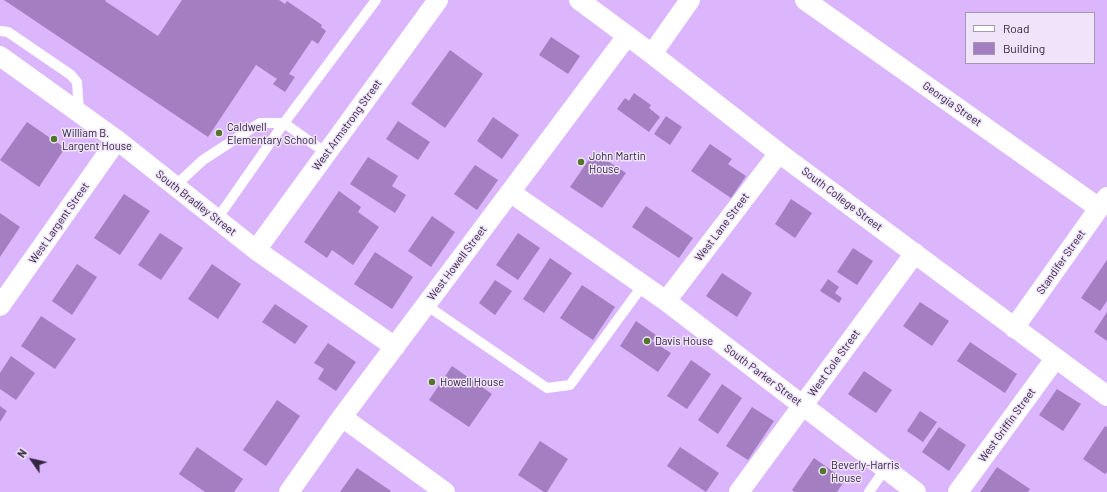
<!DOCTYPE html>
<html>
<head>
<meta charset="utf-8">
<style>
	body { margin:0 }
	#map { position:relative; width:1107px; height:492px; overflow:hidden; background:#dcb6fd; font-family:Barlow,sans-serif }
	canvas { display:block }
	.legend { position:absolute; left:965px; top:12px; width:130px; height:52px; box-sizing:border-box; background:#efe4fa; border:1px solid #a497af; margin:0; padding:5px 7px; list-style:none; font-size:12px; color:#33243f }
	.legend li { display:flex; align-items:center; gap:8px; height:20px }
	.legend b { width:20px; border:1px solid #a497af }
	.north { position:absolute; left:12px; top:440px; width:40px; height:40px; -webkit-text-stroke:3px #efe4fa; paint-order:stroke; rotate:304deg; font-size:11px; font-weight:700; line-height:16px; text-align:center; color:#33243f }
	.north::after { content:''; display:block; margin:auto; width:14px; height:18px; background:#33243f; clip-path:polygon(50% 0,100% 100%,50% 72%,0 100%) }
</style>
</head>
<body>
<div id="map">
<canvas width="1107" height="492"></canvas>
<ul class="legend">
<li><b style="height:5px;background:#fff"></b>Road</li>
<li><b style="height:11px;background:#a37ec1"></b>Building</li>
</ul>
<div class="north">N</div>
</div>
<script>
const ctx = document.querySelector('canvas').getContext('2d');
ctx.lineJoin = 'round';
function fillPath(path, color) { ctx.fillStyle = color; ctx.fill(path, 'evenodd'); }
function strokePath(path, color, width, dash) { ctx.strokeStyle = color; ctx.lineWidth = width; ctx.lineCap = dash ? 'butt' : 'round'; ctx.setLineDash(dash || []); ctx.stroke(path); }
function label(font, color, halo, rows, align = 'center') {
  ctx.font = font + ' Barlow,sans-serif'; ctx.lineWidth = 3; ctx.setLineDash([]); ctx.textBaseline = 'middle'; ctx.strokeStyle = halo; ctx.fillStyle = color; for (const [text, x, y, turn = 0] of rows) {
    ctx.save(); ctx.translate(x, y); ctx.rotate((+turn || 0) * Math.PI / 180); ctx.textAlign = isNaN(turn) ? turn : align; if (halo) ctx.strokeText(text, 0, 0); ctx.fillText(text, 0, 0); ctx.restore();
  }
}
const building = new Path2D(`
	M4,0H106L105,1L158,36L182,0H279L285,4L287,1L322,25L321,27L326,31L318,44L312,40L289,74L295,77L285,92L273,84L277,79L256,65L208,137Z
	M551,37L580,56L568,74L539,55Z
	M450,50L483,74L445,128L411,104Z
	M634,93L651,105L649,108L660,117L649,132L617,109L625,98L629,101Z
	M666,116L682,127L670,145L654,134Z
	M493,117L519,135L502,159L477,141Z
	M398,121L430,142L418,160L386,139Z
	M27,122L65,148L39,187L0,160Z
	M710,144L732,159L728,164L746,176L731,198L691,171Z
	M594,152L626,173L602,208L570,187Z
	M368,157L398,176L392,186L406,195L395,213L350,184Z
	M475,165L498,180L477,210L454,194Z
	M339,191L361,207L358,212L379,227L353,265L332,250L327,258L304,242Z
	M124,194L150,211L120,255L94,238Z
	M791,199L812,213L795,238L775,224Z
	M646,206L693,238L679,258L632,227Z
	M0,213L20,227L0,257Z
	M432,216L455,232L431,267L408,251Z
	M160,233L183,248L161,280L138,265Z
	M518,233L540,248L518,280L496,265Z
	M853,248L873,261L857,285L837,272Z
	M375,252L413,277L392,309L354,284Z
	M550,258L572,273L544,313L523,299Z
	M1107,260V301L1100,311L1081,298Z
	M77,264L97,277L72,315L52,301Z
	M212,264L241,284L218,319L188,299Z
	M722,273L752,293L737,317L706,296Z
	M828,279L839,287L835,293L842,298L839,303L820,291Z
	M495,280L512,291L495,315L479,303Z
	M582,285L615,307L593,340L560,318Z
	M920,302L949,321L932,346L903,326Z
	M275,304L308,326L295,344L262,322Z
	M1107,312V341L1094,332Z
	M41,316L76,339L55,369L21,346Z
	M636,321L656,335L652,341L671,353L658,372L620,346Z
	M970,342L1017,374L1005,393L957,361Z
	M328,343L356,362L336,391L318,379L324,369L314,363Z
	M11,356L35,373L16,400L0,389V373Z
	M691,360L711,374L687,409L667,396Z
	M452,366L492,394L469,427L429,400Z
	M864,371L892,390L876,413L848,394Z
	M722,384L742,398L718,434L698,420Z
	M1057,389L1081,404L1063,431L1039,415Z
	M277,400L300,416L266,466L243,450Z
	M0,406L7,411L0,422Z
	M752,407L774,421L748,460L726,446Z
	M920,411L937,422L923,442L907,431Z
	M1105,426L1107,427V472L1105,474L1083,459Z
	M939,427L966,445L949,471L922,452Z
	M540,441L568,459L547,492H544L518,475Z
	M197,447L243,479L234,492H205L179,474Z
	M680,447L719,473L706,492L667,466Z
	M814,458L845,480L837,492H794L792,490Z
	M997,467L1030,489L1028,492H980Z
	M357,468L391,491L390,492H340Z`);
const service = new Path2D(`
	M0,31L8,32L71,75L77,82L79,113
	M175,186L203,160L260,123H284L326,153
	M217,219L284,123L376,0
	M426,305L547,388L570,385L643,285
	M869,492L885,469`);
const minor = new Path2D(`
	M579,0L652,54L779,153L1107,396
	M805,0L1099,208
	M652,54L690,0
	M0,56L117,140L256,250L395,347
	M510,192L666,301L916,492
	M256,250L438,0
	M666,301L779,153
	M0,306L117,140
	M1014,328L1107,197
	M342,417L445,492
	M289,492L342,417L627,36
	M739,492L915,253
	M958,492L1055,359`);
const markers = [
	[219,133,4,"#55752b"],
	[54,139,4,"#55752b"],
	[581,162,4,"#55752b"],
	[647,341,4,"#55752b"],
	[432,382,4,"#55752b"],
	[823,471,4,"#55752b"]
];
const streetNames = [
	["Georgia Street",952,104,35],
	["West Armstrong Street",347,125,-54],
	["South College Street",842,199,37],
	["South Bradley Street",196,203,38],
	["West Largent Street",59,223,-55],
	["West Lane Street",722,227,-53],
	["Standifer Street",1061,262,-55],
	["West Howell Street",457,263,-53],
	["West Cole Street",834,363,-54],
	["South Parker Street",763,375,37],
	["West Griffin Street",1007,425,-54]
];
const poiNames = [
	["Caldwell",227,127],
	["Elementary School",227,140],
	["William B.",62,133],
	["Largent House",62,146],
	["John Martin",589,156],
	["House",589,169],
	["Davis House",655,341],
	["Howell House",440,382],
	["Beverly-Harris",831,465],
	["House",831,478]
];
fillPath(building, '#a37ec1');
strokePath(service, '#fff', 10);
strokePath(minor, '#fff', 20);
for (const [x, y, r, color] of markers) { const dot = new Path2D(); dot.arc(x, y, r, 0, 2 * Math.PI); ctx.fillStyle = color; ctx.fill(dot); strokePath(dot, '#efe4fa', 1.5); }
label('11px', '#33243f', '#efe4fa', streetNames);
label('11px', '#33243f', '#efe4fa', poiNames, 'left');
</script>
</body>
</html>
